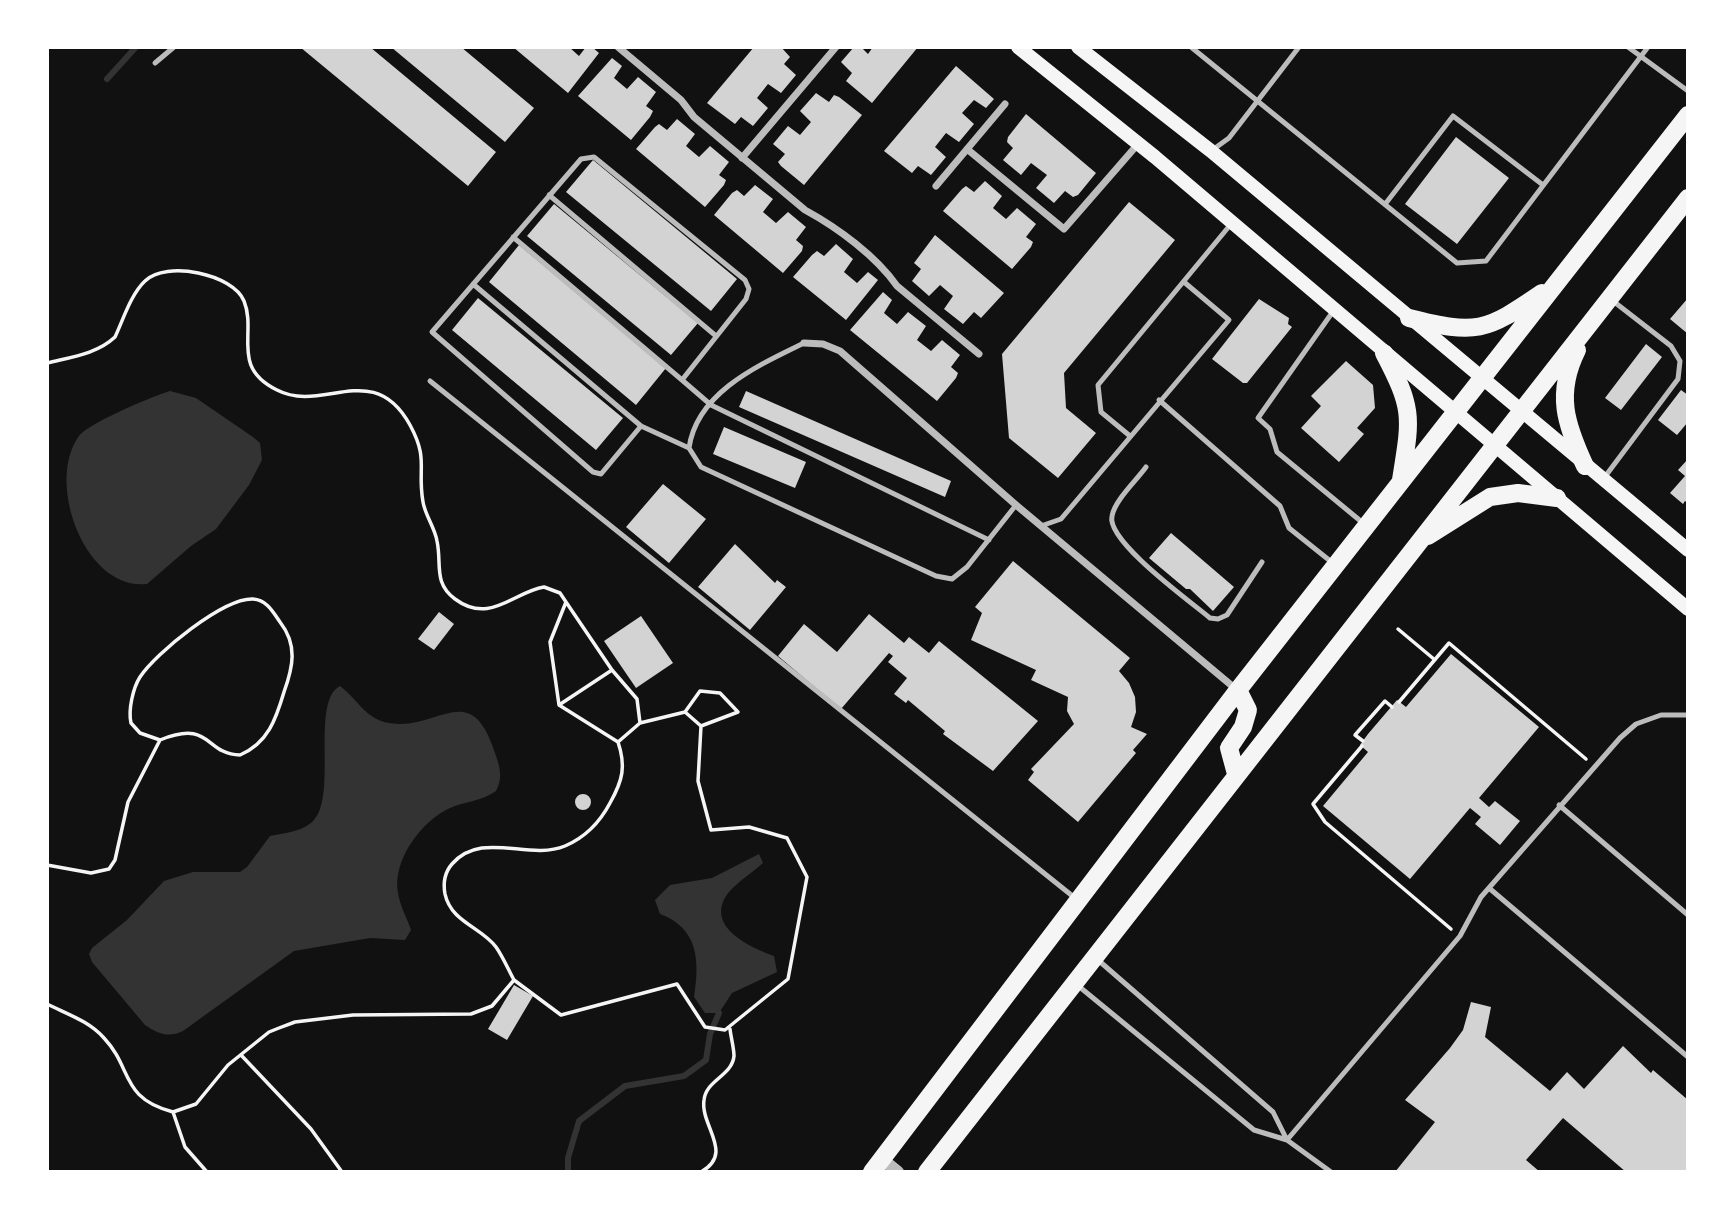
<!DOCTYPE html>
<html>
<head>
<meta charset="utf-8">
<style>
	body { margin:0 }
	#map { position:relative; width:1735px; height:1219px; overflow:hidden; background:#111; font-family:Barlow,sans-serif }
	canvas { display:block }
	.frame { position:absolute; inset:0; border:49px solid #fff; pointer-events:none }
</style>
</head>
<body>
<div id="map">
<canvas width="1735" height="1219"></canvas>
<div class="frame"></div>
</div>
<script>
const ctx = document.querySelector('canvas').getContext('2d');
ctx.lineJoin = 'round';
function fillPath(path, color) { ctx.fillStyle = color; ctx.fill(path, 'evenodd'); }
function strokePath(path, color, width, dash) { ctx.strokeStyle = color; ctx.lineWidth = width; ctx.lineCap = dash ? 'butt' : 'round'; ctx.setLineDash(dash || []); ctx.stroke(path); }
const water = new Path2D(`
	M170,391L196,398L253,437L260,443L262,460L249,485L216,529L191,546L147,584C85,591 45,482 79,436C89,423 153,396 170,391Z
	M340,686C355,697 363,714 381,721C434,738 468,674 494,750C499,765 504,776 496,791C481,802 465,801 450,808C421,821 392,861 398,893C400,906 407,918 411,930L405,940L370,938L294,951L183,1031C169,1038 158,1034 145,1025L92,962L89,954L92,948L127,920L164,881L193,872H240L247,867L270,836C284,833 300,832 311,823C340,800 309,702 340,686Z
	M759,854L763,863C752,873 734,884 726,896C706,928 752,948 774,956L777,972L732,993L719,1013H705L694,997C700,960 698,928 660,914L655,900L670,885L712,878Z`);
const stream = new Path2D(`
	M107,79L136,47
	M568,1172V1158L579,1121L625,1086L684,1076L706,1060L710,1034L719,1013`);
const building = new Path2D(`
	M300,47H370L496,152L468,186Z
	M391,47H461L534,108L505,142Z
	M513,47H569L579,56L586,47H592L599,53L568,93Z
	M754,47H781L790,57L784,64L796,75L781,93L768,84L757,98L768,108L753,126L741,117L735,124L707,103Z
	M854,47H861L868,54L873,47H918L872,103L846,81L852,73L841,62Z
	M612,58L622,66L614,78L627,89L638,77L656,92L646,106L653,111L650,117L631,140L578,96Z
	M956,66L994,99L986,108L974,100L962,113L974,124L959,142L946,133L935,147L946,157L931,175L918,166L912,173L884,151Z
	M816,93L829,102L834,95L839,97L862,115L804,185L781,166L778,162L785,154L773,144L788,126L800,135L811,122L800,111Z
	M1026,114L1096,173L1078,195L1073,197L1065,191L1054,203L1036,188L1047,175L1031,163L1021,175L1003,160L1013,148L1007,142L1008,137Z
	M677,119L695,134L686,146L699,157L710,146L729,162L719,175L726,180L724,185L705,207L636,149L655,127L659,124L667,130Z
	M1456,137L1509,178L1457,244L1405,204Z
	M593,160L737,279L711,311L566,192Z
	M985,181L1002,196L993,208L1006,219L1017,208L1036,224L1026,237L1033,242L1031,247L1012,269L943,211L962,189L966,186L974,192Z
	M755,185L773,199L763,212L776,223L788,212L806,227L796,240L803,246L802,251L783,273L714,215L732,193L737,190L744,196Z
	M1129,202L1175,240L1064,373L1066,408L1096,433L1058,478L1009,438L1002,354Z
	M554,204L698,323L671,355L527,236Z
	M935,235L1004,293L981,318L974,312L963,324L944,309L953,296L940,285L929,296L912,281L921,269L914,263Z
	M836,244L853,259L844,272L857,283L868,272L878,280L846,320L793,277L812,255L817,251L824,256Z
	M519,245L666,368L636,405L489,282Z
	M883,292L892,300L884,313L897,324L908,312L926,326L917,340L931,351L942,340L960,355L951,367L958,373L956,378L937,401L850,330Z
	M478,298L623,418L596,450L452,330Z
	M1688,298V334L1670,319Z
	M1259,299L1289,318L1288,324L1292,327L1247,383H1243L1212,359Z
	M1646,344L1662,357L1621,410L1605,398Z
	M1346,361L1373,385L1375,408L1357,428L1364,434L1339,462L1301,428L1321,406L1311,396Z
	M1681,390L1688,395V422L1677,435L1658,420Z
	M746,391L951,481L945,497L739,407Z
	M724,427L806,462L795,488L713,454Z
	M1688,459V503L1685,501L1683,504L1670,493L1685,476L1678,470Z
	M663,484L706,519L669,563L626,527Z
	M1171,533L1234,587L1213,611L1190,589H1186L1149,558Z
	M735,544L775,583L777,580L786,587L750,630L698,587Z
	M1013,561L1130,658L1119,671L1129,683L1135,697L1136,712L1131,727L1147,734L1133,750L1136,753L1078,822L1028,780L1034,772L1031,769L1074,724L1067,711L1068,697L1031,680L1036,670L971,640L982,613L975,607Z
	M439,612L454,624L434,650L418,639Z
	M869,614L904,643L909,637L929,653L939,641L1038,721L993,771L943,734L945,731L908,700L906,703L894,694L907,678L888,662L893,656L889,653L841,709L778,656L804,624L837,652Z
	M641,616L673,663L636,688L604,641Z
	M1451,654L1539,727L1479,798L1489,807L1495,801L1520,821L1500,845L1475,824L1481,817L1470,808L1410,879L1323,806L1368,752L1360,745L1368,734L1397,700L1406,707Z
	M575 802a8 8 0 1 1 16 0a8 8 0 1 1-16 0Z
	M514,985L533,996L507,1040L488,1029Z
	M1471,1002L1491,1007L1485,1037L1550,1091L1567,1072L1584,1089L1623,1046L1651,1073L1653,1070L1688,1100V1172H1626L1563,1118L1526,1160L1540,1172H1395L1435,1122L1405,1100L1450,1048L1463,1030Z`);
const path = new Path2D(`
	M47,363C71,357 97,354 115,337C123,320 131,294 145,281C166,260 233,274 244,301C257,333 230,367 277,390C323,414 373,358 410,425C429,460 417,468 423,502C425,515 435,528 437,541C442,564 433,583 455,599C490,625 513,592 544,587L560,593L566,602
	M1398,629L1435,660
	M1399,702L1449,643L1586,759
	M559,705L612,670
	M685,712L700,691L720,693L738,712L701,726
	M1363,741L1355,735L1385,701L1392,707
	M1362,746L1313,804L1325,822L1451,929
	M47,865L91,873L109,869L115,860L128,802L160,740C212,719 204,754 240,755C268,743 276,719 284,692C293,667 298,645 280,622C273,612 267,600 253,599C223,598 156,653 140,677C133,688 128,710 131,723L140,733L160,740
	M514,980L561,1015L677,984L705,1027L725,1030L788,979L807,877L787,838L749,827L711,830L698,781L701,726L685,712L640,723L637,699L612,670L566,602L550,642L559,705L618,742L640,723
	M47,1004C67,1014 89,1021 104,1038C133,1069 120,1098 173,1112
	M241,1055L311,1129L342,1172
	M207,1172L185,1147L173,1112L196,1104L228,1065L269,1032L279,1028L295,1022L353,1015L471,1014L492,1006L514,980C508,969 503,957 496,947C481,927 451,922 445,894C443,883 445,872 452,864C482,830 528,861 565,846C586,837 600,822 610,803C623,780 626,766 618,742
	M701,1172C735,1153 700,1126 704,1100C706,1080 732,1076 734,1056C734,1048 731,1038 730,1029`);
const service = new Path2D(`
	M1191,47L1457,263L1486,261L1648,47
	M1628,47L1688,91
	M155,63L174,47
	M1211,151L1229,138L1299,47
	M549,195L716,336
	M1386,203L1453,116L1543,185
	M513,237L682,380
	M473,284L641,426
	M1334,310L1258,418L1270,429L1277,452L1363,523
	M804,343C759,365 697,392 689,448L701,467L936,576L952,579L967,567L1016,505
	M430,381L1075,898
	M1159,400L1280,506L1289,528L1334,564
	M1130,436L1101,412L1098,385L1231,224
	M689,448L641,426L601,474L593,472L432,332L581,159L594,157L745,280L749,289L746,299L682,380L711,405L989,540
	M1146,467C1136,481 1115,500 1112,516C1106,541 1191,602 1210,618L1218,619L1227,615L1262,562
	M1604,478L1678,379L1680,361L1671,346L1613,301
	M1041,526L1061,519L1229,320L1184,282
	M1559,805L1688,915
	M1489,888L1688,1057
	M1098,960L1273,1112L1287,1140
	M1076,984L1254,1130L1287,1140L1331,1172
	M1287,1140L1460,936L1481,897L1620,738L1636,724L1661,715H1688`);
const minor = new Path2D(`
	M618,47L681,100L694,117L805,210C838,228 876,256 897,286L979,354
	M967,149L1064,229L1138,144
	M742,158L836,47
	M936,186L1005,104
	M804,343L823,344L840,351L1016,505L1237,690`);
const tertiary = new Path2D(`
	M882,1159L898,1172`);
const secondary = new Path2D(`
	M1018,47L1155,157L1688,609
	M1078,47L1211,151L1688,550`);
const primary = new Path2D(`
	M1409,318C1477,335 1485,332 1542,293
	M1577,350C1555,394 1566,425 1585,466
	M1384,353C1414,410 1411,417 1401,480
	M1428,536L1490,497L1518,493L1557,498
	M1236,774L1229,748L1243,727L1248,710L1238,690
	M872,1172L1238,690L1688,115
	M927,1172L1688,198`);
fillPath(water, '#333');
strokePath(stream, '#333', 6);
fillPath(building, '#d3d3d3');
strokePath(path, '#f5f5f5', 3.5);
strokePath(service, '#bcbcbc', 5);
strokePath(minor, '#bcbcbc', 7);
strokePath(tertiary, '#bcbcbc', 12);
strokePath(secondary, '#f5f5f5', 14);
strokePath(primary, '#f5f5f5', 18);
</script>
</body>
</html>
